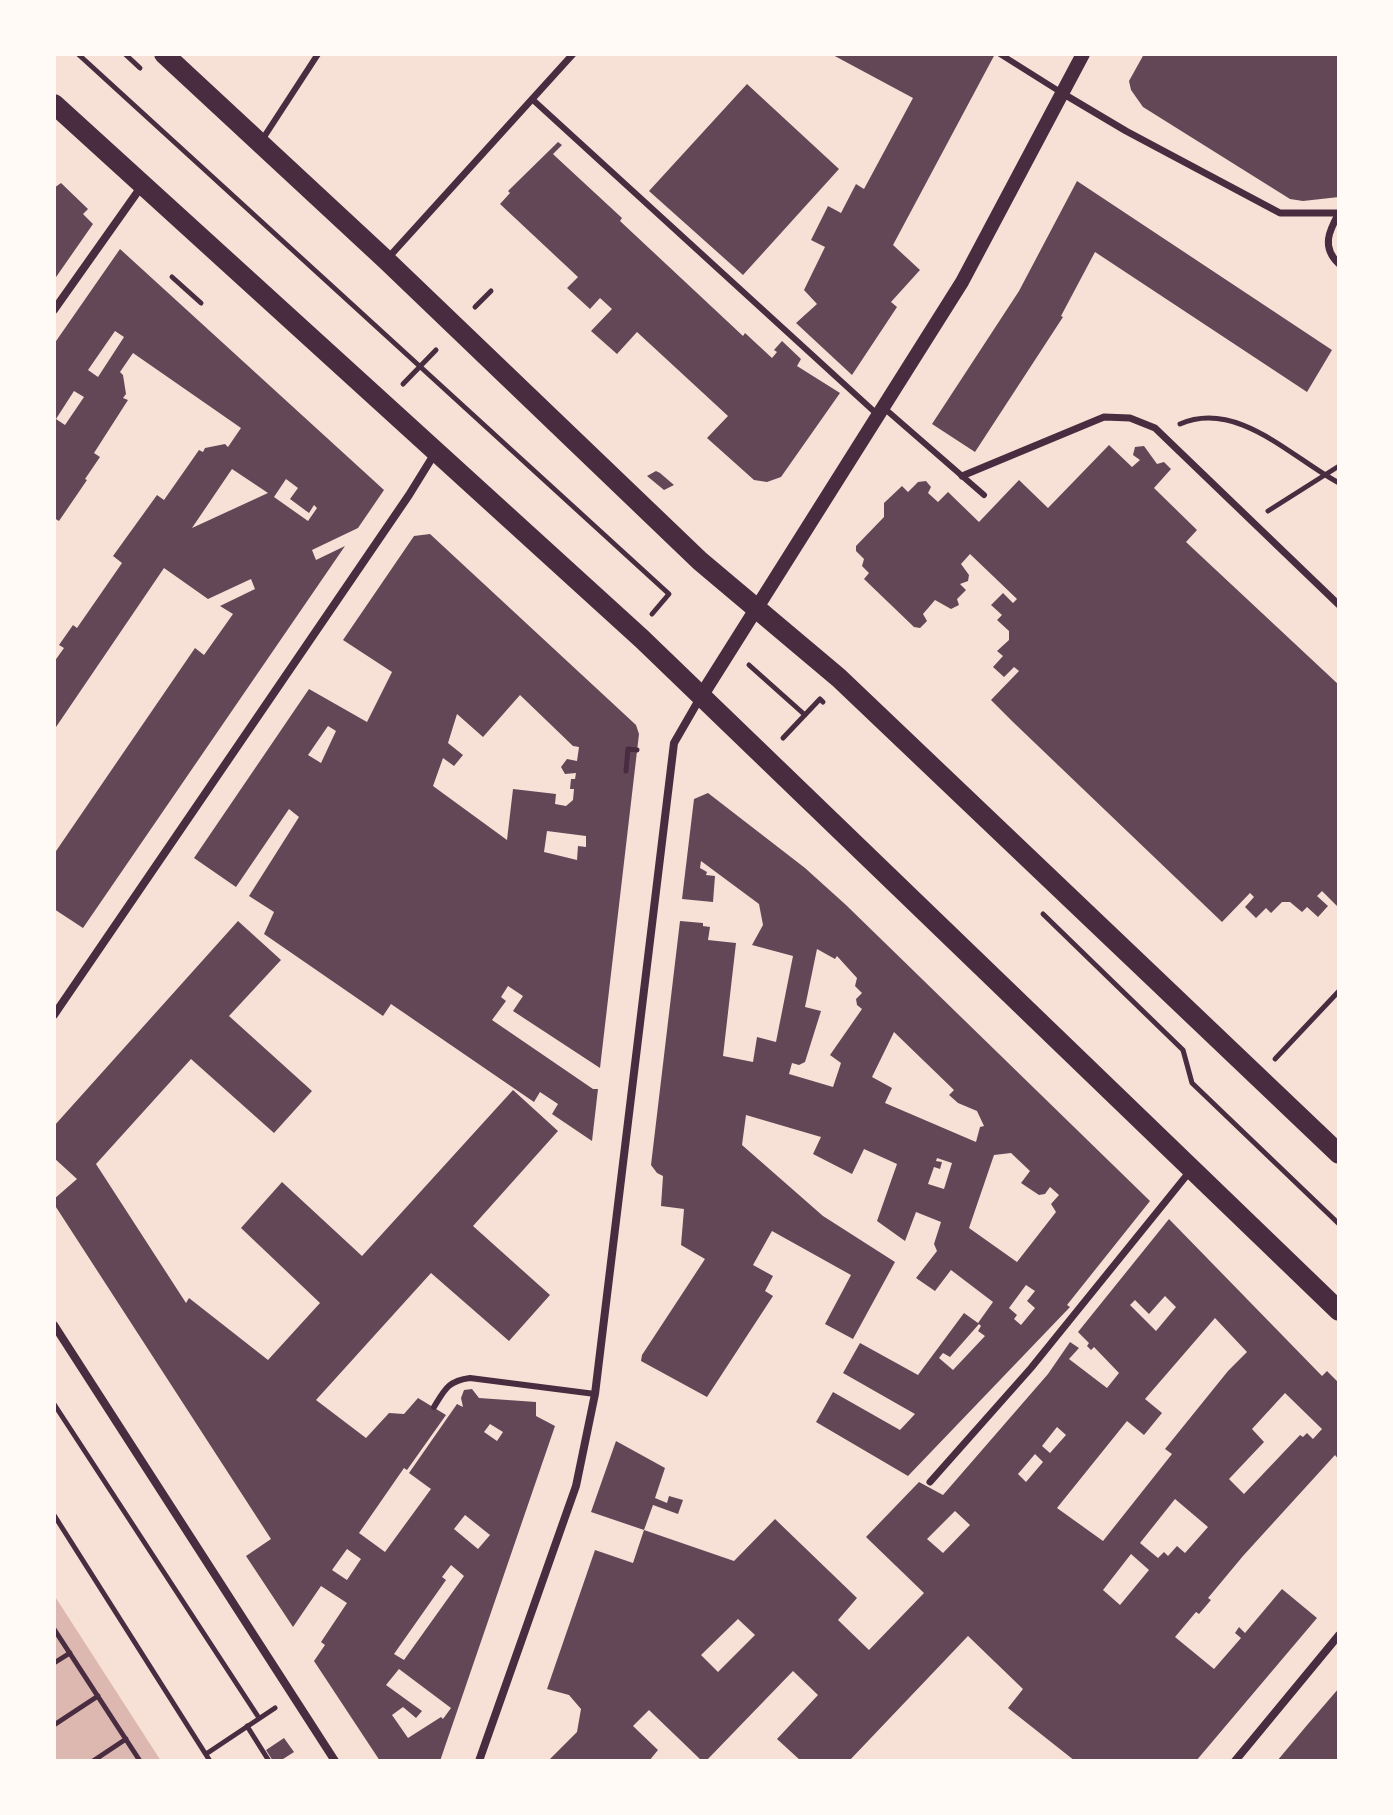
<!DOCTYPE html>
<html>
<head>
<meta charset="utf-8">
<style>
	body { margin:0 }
	#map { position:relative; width:1393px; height:1815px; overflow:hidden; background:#f7e1d7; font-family:"Open Sans",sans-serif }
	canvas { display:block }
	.frame { position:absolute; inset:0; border:56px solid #fffaf5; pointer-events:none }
</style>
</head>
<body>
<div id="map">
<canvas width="1393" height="1815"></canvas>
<div class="frame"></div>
</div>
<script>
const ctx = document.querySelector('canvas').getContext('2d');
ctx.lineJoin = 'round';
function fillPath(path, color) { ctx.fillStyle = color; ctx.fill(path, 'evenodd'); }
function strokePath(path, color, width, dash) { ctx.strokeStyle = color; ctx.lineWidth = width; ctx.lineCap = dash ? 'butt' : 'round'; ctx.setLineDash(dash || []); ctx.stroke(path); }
const water = new Path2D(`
	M54,1595L161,1761H54Z`);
const building = new Path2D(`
	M831,54H995L893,245L920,270L891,302L897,307L852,375L796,323L817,304L804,290L825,247L811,240L828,206L841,213L856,184L864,189L913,98Z
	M1144,54H1339V197L1303,201L1290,199L1143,107L1131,90L1129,81Z
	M747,84L839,169L743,275L649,191Z
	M558,142L562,145L553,154L555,156L622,218L620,221L743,336L745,333L772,358L777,352L774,350L782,341L801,359L797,366L840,393L781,477L767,482L754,480L707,438L728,416L637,332L617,354L591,331L612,309L600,298L590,309L567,288L578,277L500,204L510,193L508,191Z
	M1077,181L1332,350L1307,392L1095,252L1061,316L1063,317L975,452L932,424L1019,291Z
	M61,183L88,209L83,214L93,224L54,280V188Z
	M120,249L384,490L358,528L312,550L316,560L345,546L83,928L54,909V854L195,648L204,655L233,614L220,606L255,589L251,579L208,599L164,568L54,730V662L64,648L59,645L73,625L77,628L122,563L113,556L157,495L164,500L199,450L203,452L205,448L225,444L228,447L241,428L133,353L120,372L123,375L126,394L123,398L128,400L94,453L100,457L85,479L87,480L59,521L54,518V344ZM115,331L124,337L98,377L88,370ZM74,391L84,397L65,425L56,419ZM232,469L268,493L192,528ZM286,479L298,488L290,499L309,513L314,505L317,508L308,521L274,497Z
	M1109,445L1132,467L1140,460L1133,455L1135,447L1144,446L1157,464L1164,462L1171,469L1154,488L1197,530L1186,542L1339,685V908L1322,891L1317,896L1328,906L1318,917L1307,907L1302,912L1290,902H1282L1271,913L1266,908L1256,918L1245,907L1254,897L1250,893L1222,922L1013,722L991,700L1019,671L1014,667L1004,677L993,667L1003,656L997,651L1009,640V631L997,620L1002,615L991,605L1003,593L1013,603L1017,599L970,554L961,564L969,575L968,581L960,584L966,590L957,599L959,605L951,609L935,600L923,614L927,621L920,628L914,627L864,579L869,573L862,566L864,559L856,551V546L884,517V503L902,486L908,492L918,482L926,481L931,487L928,493L938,502L948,492L979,522L1019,480L1048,508Z
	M656,471L660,473L674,485L664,490L647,476Z
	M430,534L636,725L639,734L600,1068L513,1011L523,996L508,986L501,997L506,1001L492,1020L593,1089H598L592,1141L552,1114L558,1104L540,1092L534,1102L391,1004L383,1016L264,934L274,912L249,896L299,817L289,809L236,887L194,858L309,689L367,722L392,672L343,640L414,536ZM520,695L573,746L579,747L577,761L567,759L561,767L565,774L576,773L575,779H571L570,789H574L573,800L566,806L555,804L556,794L513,789L507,840L433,786L443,758L454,766L463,755L448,743L457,714L483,737ZM328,726L336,731L321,763L308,755ZM547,831L586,836V847L578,846L577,860L544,852Z
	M708,793L805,868L846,905L1150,1201L1067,1305L1070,1307L908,1476L816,1422L833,1392L900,1430L915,1414L843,1373L860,1343L918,1375L964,1313L978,1323L993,1302L951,1270L935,1291L916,1278L937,1251L934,1244L941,1222L916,1212L905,1241L877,1221L897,1164L864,1149L852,1174L813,1154L821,1137L746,1115L742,1145L823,1216L895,1262L853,1339L825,1324L851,1275L772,1231L753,1265L773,1276L765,1291L773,1296L707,1397L641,1361L642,1355L705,1259L681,1245L684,1209L661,1206L663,1176L657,1173L651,1165L680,921L703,923V926L710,927L708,940L736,943L723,1056L753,1062L757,1037L776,1042L793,956L752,945L763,925L759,904L701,861L700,868L707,872L706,875L715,876L713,902L682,899L694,799ZM817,949L835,959L837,956L857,978L855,986L862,993L856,999L857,1005L862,1009L830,1055L841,1063L833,1087L789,1074L792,1063L799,1065L805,1062L821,1011L805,1007ZM894,1032L954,1090L949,1095L958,1103L977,1111L984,1126L980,1127L976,1142L885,1103L892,1088L872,1077ZM1011,1153L1030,1171L1021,1183L1039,1195L1045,1194L1050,1187L1059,1195L1051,1204L1056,1212L1017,1262L969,1228L994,1155ZM937,1158L952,1163L944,1189L928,1184L934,1167L940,1169L942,1162L936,1161ZM1026,1285L1035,1291L1027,1301L1035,1308L1021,1325L1014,1319L1017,1315L1009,1308ZM979,1324L981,1326L978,1331L985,1336L953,1370L939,1358L943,1353L950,1357Z
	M238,921L281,960L229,1016L312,1091L274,1133L191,1059L96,1164L186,1303L189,1298L268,1360L320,1303L241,1228L282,1182L362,1256L513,1090L558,1131L473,1226L550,1295L509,1341L431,1273L316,1400L366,1438L389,1413L404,1414L418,1398L446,1415L407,1470L404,1468L359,1533L385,1552L431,1489L409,1473L457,1404L463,1407L461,1398L464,1390L472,1389L479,1398L536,1402V1416L555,1426L440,1761H380L314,1661L325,1645L321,1642L347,1603L321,1586L293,1627L246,1556L271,1539L54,1204V1199L77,1179L54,1158V1126ZM490,1424L503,1432L497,1441L484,1432ZM465,1515L490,1535L478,1549L454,1529ZM347,1549L361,1559L347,1580L332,1570ZM451,1565L464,1576L404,1660L394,1654L446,1580L442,1577ZM399,1669L451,1708L443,1719L441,1717L408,1738L392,1715L403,1707L416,1718L422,1711L386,1685Z
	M1169,1219L1322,1376L1327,1371L1339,1383V1460L1335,1455L1243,1556L1208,1598L1211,1600L1199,1614L1196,1612L1175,1637L1214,1669L1241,1638L1235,1633L1239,1627L1245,1633L1282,1589L1317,1618L1196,1761H1075L1008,1708L1023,1689L968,1636L849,1761H801L777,1739L818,1695L793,1671L706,1761H702L649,1710L633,1726L658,1750L649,1761H548L577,1732L581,1709L569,1695L547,1689L595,1550L633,1563L644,1530L591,1512L616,1441L665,1468L655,1498L667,1503L669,1496L683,1500L678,1514L653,1505L644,1530L734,1561L775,1519L857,1598L838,1620L869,1650L924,1593L866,1537L919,1482L943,1495L1048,1374L1070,1342L1079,1348L1069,1359L1107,1388L1119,1373L1094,1347L1091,1350L1087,1346L1089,1343L1078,1332ZM1165,1296L1176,1307L1156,1331L1130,1305L1135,1300L1149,1314ZM1215,1318L1247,1352L1228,1371L1165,1449L1172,1454L1103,1541L1057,1508L1127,1421L1144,1435L1162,1413L1145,1399ZM1285,1393L1322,1429L1313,1439L1307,1433L1303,1437L1300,1435L1244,1494L1229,1479L1264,1442L1252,1429ZM1057,1427L1066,1435L1050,1453L1042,1446ZM1035,1454L1043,1462L1026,1482L1018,1474ZM1175,1499L1208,1527L1185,1553L1177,1546L1168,1556L1164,1552L1158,1558L1140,1543ZM955,1511L970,1525L943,1553L927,1539ZM1131,1554L1149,1570L1120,1605L1103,1590ZM738,1619L755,1635L718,1672L701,1655Z
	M1339,1688V1761H1277L1308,1724Z
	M284,1738L294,1752L280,1761H273L266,1750Z`);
const path = new Path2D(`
	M78,54L669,594L652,614
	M125,54L140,68
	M172,277L201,303
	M475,307L491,291
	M403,384L436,350
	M1180,424C1237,399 1292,458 1339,483
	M1268,511L1339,466
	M749,665L805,715
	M783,738L820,699L823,702
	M626,771L628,749L637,750
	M1043,914L1183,1050L1192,1083L1339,1224
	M1275,1059L1339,991
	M54,1404L259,1718
	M54,1515L210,1761
	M54,1629L140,1761
	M54,1663L70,1653
	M54,1725L98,1696
	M247,1726L269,1761
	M206,1754L275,1708
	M93,1761L126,1739`);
const service = new Path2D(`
	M1000,54L1062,93
	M532,99L878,415
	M262,140L318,54
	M884,408L984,495
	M434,1407C445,1389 448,1381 470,1378L595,1394`);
const pedestrian = new Path2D(`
	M1062,93L1126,131L1280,213H1339
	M1339,213C1329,231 1321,247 1339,264
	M388,258L573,54
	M962,476L1104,417L1130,418L1155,428L1339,605
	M930,1482L1031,1368L1191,1170`);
const minor = new Path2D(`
	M54,310L141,187
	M54,1015L409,495L435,453
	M54,1325L335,1761
	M479,1761L576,1486L595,1394L674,743L700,698
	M1235,1761L1339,1635`);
const tertiary = new Path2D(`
	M700,698L962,282L1083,54`);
const primary = new Path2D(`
	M164,54L386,260L700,561L839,678L1339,1154
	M54,104L642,639L1339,1311`);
fillPath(water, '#dcb8b0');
fillPath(building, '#644757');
strokePath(path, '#4a2c40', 5);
strokePath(service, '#4a2c40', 6);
strokePath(pedestrian, '#4a2c40', 7);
strokePath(minor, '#4a2c40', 8);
strokePath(tertiary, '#4a2c40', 14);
strokePath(primary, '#4a2c40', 20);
</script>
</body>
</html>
